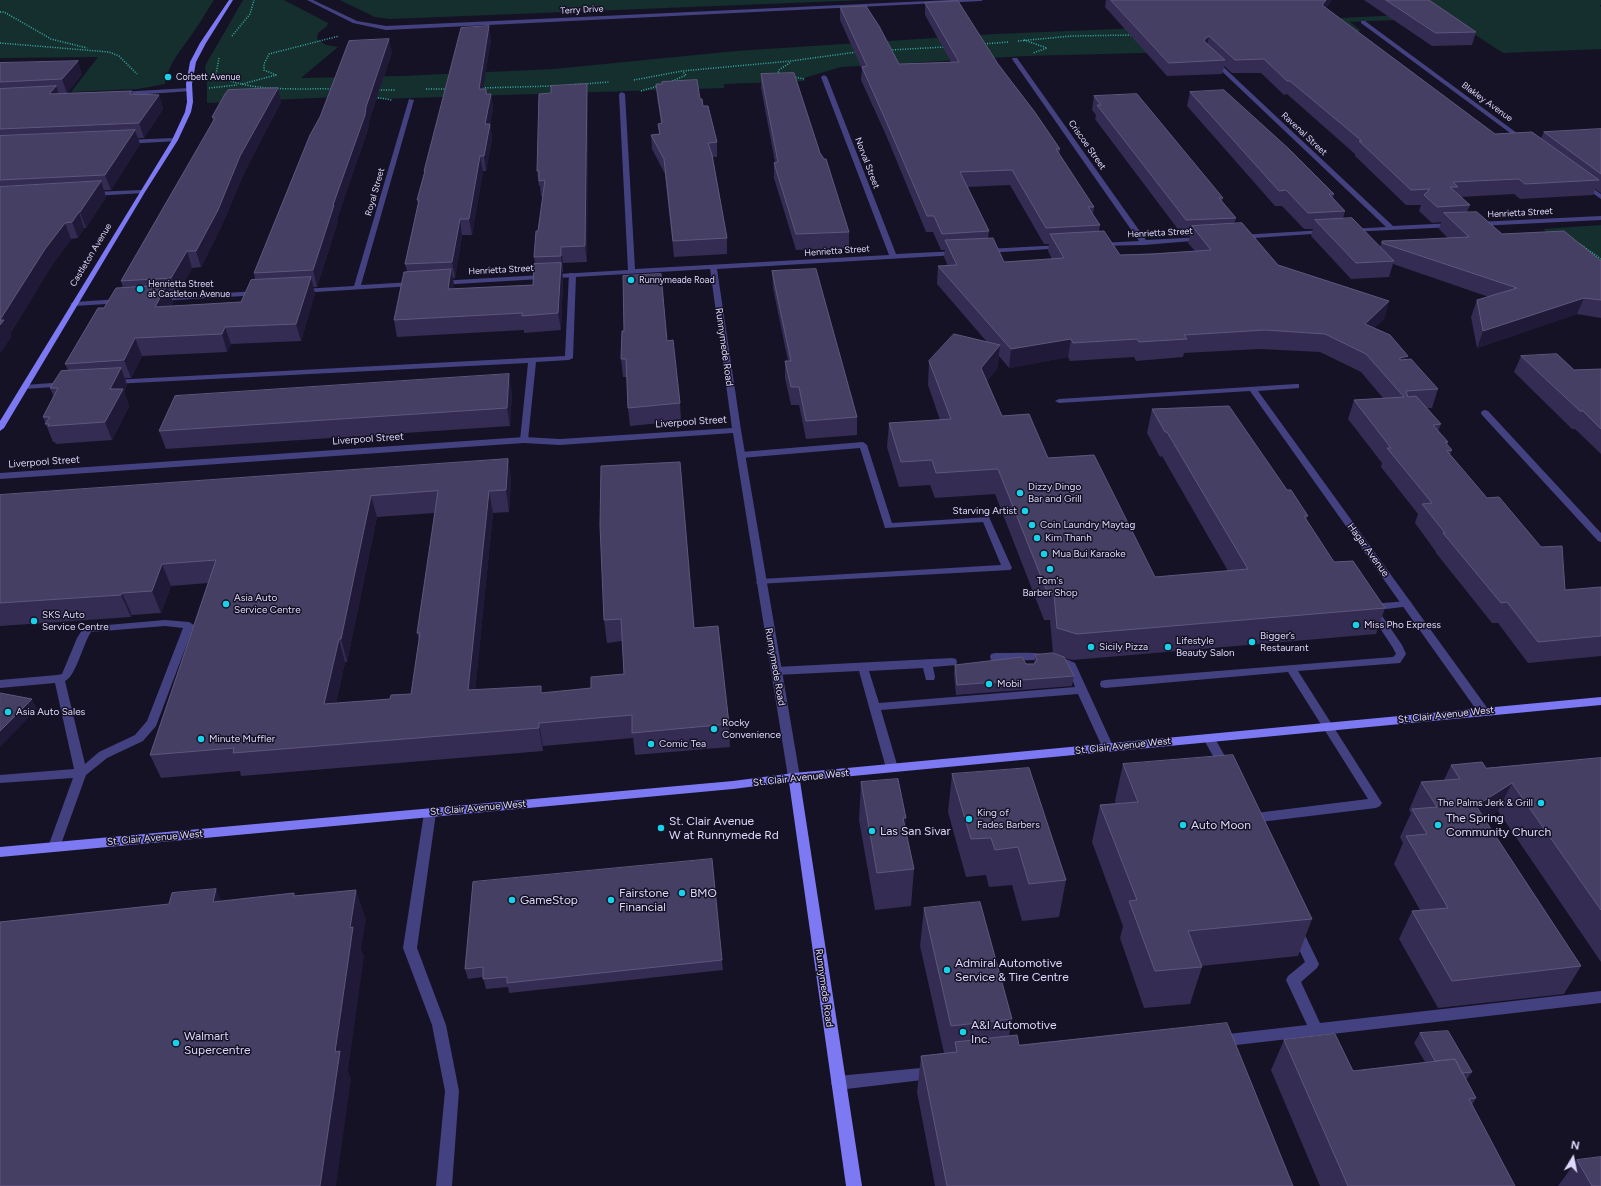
<!DOCTYPE html>
<html>
<head>
<meta charset="utf-8">
<style>
	body { margin:0 }
	#map { position:relative; width:1601px; height:1186px; overflow:hidden; background:#151225; font-family:Figtree,sans-serif }
	canvas { display:block }
	.north { position:absolute; left:1553px; top:1138px; width:40px; height:40px; -webkit-text-stroke:3px #151225; paint-order:stroke; rotate:10deg; font-size:11px; font-weight:700; line-height:16px; text-align:center; color:#ded9fc }
	.north::after { content:''; display:block; margin:auto; width:14px; height:18px; background:#ded9fc; clip-path:polygon(50% 0,100% 100%,50% 72%,0 100%) }
</style>
</head>
<body>
<div id="map">
<canvas width="1601" height="1186"></canvas>
<div class="north">N</div>
</div>
<script>
const ctx = document.querySelector('canvas').getContext('2d');
ctx.lineJoin = 'round';
function fillPath(path, color) { ctx.fillStyle = color; ctx.fill(path, 'evenodd'); }
function strokePath(path, color, width, dash) { ctx.strokeStyle = color; ctx.lineWidth = width; ctx.lineCap = dash ? 'butt' : 'round'; ctx.setLineDash(dash || []); ctx.stroke(path); }
function label(font, color, halo, rows, align = 'center') {
  ctx.font = font + ' Figtree,sans-serif'; ctx.lineWidth = 3; ctx.setLineDash([]); ctx.textBaseline = 'middle'; ctx.strokeStyle = halo; ctx.fillStyle = color; for (const [text, x, y, turn = 0] of rows) {
    ctx.save(); ctx.translate(x, y); ctx.rotate((+turn || 0) * Math.PI / 180); ctx.textAlign = isNaN(turn) ? turn : align; if (halo) ctx.strokeText(text, 0, 0); ctx.fillText(text, 0, 0); ctx.restore();
  }
}
const green = new Path2D(`
	M0,0H214C206,12 199,25 190,37C179,53 169,63 165,84L138,89L71,92L98,57L0,58Z
	M243,0H284L328,23L327,26L318,33L317,39L326,45L338,47L301,78L401,76L554,69L736,51L996,34L1287,22L1341,18L1441,13L1420,0H1601V5H1599L1601,7V49L1503,53L1451,19L1440,18L1350,22L1361,31L1282,33L1218,51L1026,56L841,67L804,78L805,81L724,84V88L348,100L337,97L207,103V80L205,66Z
	M340,0H866L390,19L375,17Z
	M1601,225V272L1543,229Z`);
const path = new Path2D(`
	M0,12H4L51,39L87,48
	M232,36L250,14L254,0
	M1024,40L1047,48L1033,53
	M1018,41L1072,36L1133,35
	M0,43L109,52L119,56L137,74
	M982,44L1009,42
	M890,50L945,47
	M219,58L216,74C246,93 298,88 333,89
	M782,75L778,73L779,70L791,62
	M793,77L805,79
	M634,80L682,71L791,61L857,52
	M670,82L686,75L683,72
	M242,84L276,75L264,70V64L269,54L339,36
	M570,85L609,82
	M209,88L237,85
	M480,88L553,86
	M426,89H447
	M376,90H395
	M641,91L658,86
	M373,97L392,100
	M1580,244L1601,259`);
const lane = new Path2D(`
	M175,138L178,140L177,141L125,144L122,142L125,140Z
	M569,273H572L576,275L573,358L569,360L536,362L528,440L524,443L520,440L528,363L113,384L109,382L113,380L565,356Z
	M65,382L69,384L68,386L25,389L21,387L25,385Z
	M1485,410L1488,411L1601,533V542L1598,541L1482,415L1481,413L1482,411Z
	M863,442L867,445L892,523L989,517L1012,568L1010,570L757,584L756,582L761,579L1001,565L983,522L885,528L860,448L741,458L737,455L741,452Z
	M1407,601L1411,602L1412,604L1411,606L1378,610L1402,645L1406,654L1400,663L1298,671L1380,800L1382,803L1380,806L1376,808L1252,823L1248,821L1246,816L1248,813L1252,811L1256,813L1368,799L1288,672L1105,688L1101,687L1100,684L1101,681L1105,680L1393,657L1396,654L1393,648L1366,607L1371,604Z
	M165,620L189,622L194,625L156,726L143,741L107,758L86,775L60,847L58,850L54,852L50,850L48,847L73,778L0,783V775L74,769L55,683L0,688V680L57,675L62,674L77,638L84,627ZM165,626L183,628L147,721L135,735L99,752L85,764L65,681C76,676 83,644 91,632Z
	M995,653C1023,653 1049,650 1075,663L1114,748L1112,751L1108,752L1104,751L1078,694L881,710L898,768L896,771L892,772L888,771L886,768L859,671L776,675L772,674L771,671L772,668L776,667L952,658L956,659L957,662L956,665L933,667L935,677L934,680H926L923,668L869,671L879,703L1075,687C1073,681 1071,674 1067,670C1056,653 1009,664 991,660L990,657L991,654Z
	M1209,734L1213,735L1231,767L1229,770L1225,771L1221,770L1219,767L1203,738L1205,735Z
	M430,808L434,810L436,813L417,948L446,1025L459,1091L452,1186H436L445,1091L432,1025L403,948L424,813L426,810Z
	M1297,928L1302,929L1319,964L1317,968L1301,982L1320,1023L1601,991V1003L1219,1047L1214,1045L1212,1041L1214,1037L1219,1035L1307,1025L1286,980L1288,976L1305,962L1291,933L1292,929Z
	M931,1067L936,1068L938,1073L936,1078L931,1079L838,1090L833,1088L831,1083L833,1078L838,1076Z`);
const street = new Path2D(`
	M307,0H313L357,21L386,26L950,0H983L981,1L386,30L353,23Z
	M1361,21H1365L1525,139V141H1521L1361,23Z
	M1013,58H1017L1146,240L1202,237L1204,238V240L1144,245L1098,246L1097,245L1100,243L1139,241L1012,59Z
	M1212,60H1216L1393,226L1454,223L1457,225L1454,227L1348,232V230L1350,229L1386,227L1212,62Z
	M824,75L827,77L896,254L957,251L961,253L957,255L717,269L741,430L800,777L798,780L794,781L790,780L788,777L733,433L560,445L524,443L0,479V473L524,437L560,439L732,428L710,269L439,285L435,283L439,281L628,270L619,94L622,92L625,94L635,269L889,255L821,77Z
	M189,88L192,90L191,91L120,96L117,94L120,92Z
	M409,99L414,100L361,285L413,282L417,284L413,286L299,293V289H302L354,286Z
	M1581,183H1585L1601,194V199L1581,185Z
	M142,190L144,191V193L92,196L89,194L92,192Z
	M1601,216V220L1478,226L1475,224L1478,222Z
	M1324,230L1326,231V233L1240,239L1237,237L1240,235Z
	M1062,245L1064,246V248L987,253L984,251L987,249Z
	M258,291H261V295L158,301L154,299L158,297Z
	M120,299H123V303L74,306L70,304L74,302Z
	M1296,384H1299V388L1258,391L1488,709L1490,712L1488,715H1480L1250,391L1059,403L1055,401L1059,399Z`);
const secondary = new Path2D(`
	M229,0H233L206,43L196,62L192,84L193,102L191,112L178,140L145,192L4,428L0,431V421L172,140L185,112L187,102L186,84L190,62L200,43Z
	M1601,697V705L800,781L862,1186H846L789,782L733,789L0,857V847L733,781L794,773Z`);
const wall = new Path2D(`
	M1106,0H1332L1326,8L1495,134L1541,138L1544,132L1601,129V193L1595,189L1593,195L1520,199L1514,194L1460,197L1470,205L1467,212L1502,234L1601,261V318L1577,314L1477,348L1471,317L1477,300L1489,297L1393,264L1389,277L1351,279L1311,236L1313,229H1304L1282,206H1275L1187,106L1190,92L1334,194L1333,198L1345,211L1343,219L1380,247L1382,241L1448,238L1439,229L1441,222L1432,223L1419,211L1421,205H1406L1355,156V154L1287,94L1284,95L1261,73H1232L1224,66L1222,74L1167,76L1105,7Z
	M1364,0H1429L1476,32L1472,45L1432,46Z
	M925,3L998,64L1060,149L1059,155L1094,207L1093,215L1100,225L1099,232L1120,255L1195,251L1188,243L1190,236H1183L1095,119L1096,115L1092,110L1094,96L1223,198L1222,201L1236,218L1234,224L1278,265L1389,301L1384,319L1374,328L1438,389L1432,408H1427L1441,424L1438,431L1448,442L1447,445L1452,450L1450,455L1565,590L1601,587V656L1528,663L1498,623H1492L1436,553V552L1415,523L1418,514L1381,467L1382,463L1348,419L1354,400L1383,398L1361,372L1320,352L1260,349L1184,353L1183,357L1136,361L1134,357L1070,361L1068,357L1009,368L999,356L997,369L987,381L1002,416L1048,458L1155,577L1228,571L1162,456L1160,457L1147,433L1152,409L1287,490L1308,516L1306,520L1334,562L1385,608L1376,634L1073,660L1064,658L1074,676L1072,686L956,695L954,674L955,665L1034,664L1035,655L1053,653L1050,620H1044L995,494L935,498L930,485L899,487L887,447L889,423L940,420L928,385L929,361L987,342L937,284L938,266H948L944,257L945,250H941L933,232H926L886,135L861,80L862,69L840,20V7L899,64L951,62L925,15ZM1010,185L1044,244H1049L1048,251L1052,259L1004,262L988,238L989,231L968,187Z
	M491,39L483,89H486L487,94H491L493,108L490,124L492,139L486,171H483L472,235H462L455,278H453L454,285L453,289L533,285L535,264L534,257L543,196H541L540,186H539L537,171L551,93L587,84L588,98L587,262L563,263V272H562L563,279L561,330L524,333V330L397,337L394,320L407,271L405,264L418,204L417,200L424,174V171Z
	M392,52L369,121L368,129L337,219L338,221L317,287H313L315,293L301,341L231,344L227,352L142,356L131,378H125L127,385L124,392L129,406L112,440L56,444L55,442H53L43,417L54,397L50,388L68,370L65,364L104,308L123,288L121,281L213,122L212,117L281,102L245,171L222,225L201,267L192,268L177,295H171L173,302L171,306L241,302L255,280L254,273Z
	M0,63L82,74L67,93L132,91L133,94L159,95L163,109L144,138H138L140,144L111,190H104L106,197L86,228H84L78,238L71,239L52,265L10,334L11,337L0,353Z
	M761,74L820,153L849,232V248L796,250L774,178V163L775,162L761,88Z
	M656,84L700,99L703,106L717,142V157H713L727,238V254L674,257L665,174L652,149L651,135L659,134L658,124L661,123L657,98Z
	M772,271L857,417V435L806,439L799,405H791L785,378V361H788L773,288Z
	M667,341L680,403L681,421L630,426L628,408L627,377H623L621,359Z
	M1521,356L1574,370L1601,369V454L1575,429H1572L1514,372Z
	M512,392L510,426L166,449L159,431Z
	M508,459L511,481L509,512L493,513L475,690L542,693L591,688L624,674L622,641L607,643L604,620L600,525L694,628L729,724L730,747L635,755L633,738L543,746V751L241,776L240,771L161,778L150,755L208,583L171,586L161,613L132,615L131,617L0,626V495ZM435,513L417,633L419,640L411,694L390,699L336,703L345,662H347L377,517Z
	M1601,758V962L1498,811L1485,820L1581,966L1564,994L1438,1008L1399,939L1412,911L1420,910L1394,864L1403,843L1400,837L1411,813L1409,810L1421,782L1444,780L1451,765L1486,768Z
	M1123,764L1312,919L1298,956L1201,966L1202,967L1190,1004L1144,1008L1120,938L1123,926L1092,842L1100,805L1116,803L1115,801Z
	M952,774L1066,880L1059,917L1022,921L1012,885L989,887L986,875L966,877L948,812Z
	M861,782L906,818L905,829L914,869L911,906L875,910L859,820Z
	M473,882L722,960L723,970L509,993L508,987L486,989L483,977L468,979L465,969Z
	M924,908L1012,1019L1009,1036L1019,1045L1293,1186H935L917,1092L921,1056L944,1053L920,946Z
	M1420,1033L1472,1072L1466,1080L1476,1098L1472,1105L1515,1186H1320L1271,1070L1284,1040L1353,1071L1425,1062L1414,1043Z
	M1577,1160L1601,1186H1558Z`);
const shadedWall = new Path2D(`
	M1326,0H1332L1319,18L1322,5Z
	M489,26L491,39L481,103L479,89Z
	M1209,36L1206,50L1202,52L1205,39Z
	M389,39L392,52L369,121L368,129L337,219L338,221L317,287L313,270L333,205Z
	M78,61L82,74L67,93L62,79Z
	M587,84L588,98L587,262L585,246Z
	M56,86L61,100L49,94Z
	M278,88L281,102L245,171L222,225L201,267L196,251L240,156Z
	M491,94L493,108L487,139L485,124Z
	M159,95L163,109L144,138L139,123Z
	M490,124L492,139L486,171L484,156Z
	M135,130L140,144L111,190L105,175Z
	M480,156L483,171L472,235L469,219Z
	M101,181L106,197L86,228L80,212Z
	M79,212L84,228L78,238L72,222Z
	M460,219L462,235L455,278L452,262Z
	M65,223L71,239L52,265L10,334L11,337L0,353V320L45,249Z
	M561,247L563,263V272L561,256Z
	M187,251L192,268L177,295L171,278Z
	M561,263L563,279L561,330L558,313Z
	M451,269L454,285L451,306L448,289Z
	M311,277L315,293L301,341L296,324Z
	M167,285L173,302L161,324L155,307Z
	M1584,298L1577,314L1477,348L1483,331Z
	M1389,301L1384,319L1359,342L1365,324Z
	M225,327L231,344L227,352L222,334Z
	M135,338L142,356L131,378L124,360Z
	M1071,339L1068,357L1009,368L1011,349Z
	M1000,345L997,369L979,391L981,368Z
	M1408,356L1402,374L1400,358Z
	M121,368L127,385L124,392L129,406L112,440L105,422L110,389Z
	M509,374L512,392L510,426L507,408Z
	M508,459L511,481L509,512L506,490Z
	M489,491L493,513L473,713L468,690Z
	M371,496L377,517L347,662L341,639Z
	M162,564L171,586L161,613L152,591Z
	M122,593L132,615L131,617L121,595Z
	M339,639L345,662L331,727L324,704Z
	M32,699L37,709L0,747V731Z
	M539,723L543,746V751L539,728Z
	M1512,783L1498,811L1463,834L1476,806Z
	M903,818H906L903,855Z
	M216,889L229,918L213,902Z
	M356,890L366,919L361,949L364,956L348,1071L351,1079L336,1186H320L350,928Z`);
const building = new Path2D(`
	M1111,0H1326L1322,5L1495,134L1532,132L1599,180L1525,184L1519,179L1453,182L1458,187H1450L1470,205L1437,207L1424,195L1430,189L1411,190L1359,141H1362L1290,81H1287L1264,59L1235,60L1209,36L1205,39L1204,41L1225,60L1169,63Z
	M1386,0H1429L1476,32L1436,33Z
	M958,1L998,64L1034,111L1060,149H1056L1094,207H1088L1100,225L1046,228L1012,170L960,172L989,231L942,234L934,216H927L886,121L862,67L867,66L840,7L866,6L879,26L899,64L959,62L925,3Z
	M489,26L479,89H486V94H491L485,124H490L484,156H480L469,219H460L452,262L405,264L419,200H417L425,171H424L461,28Z
	M389,39L366,107L365,115L333,205H334L313,270L254,273L310,135L320,117L349,41Z
	M78,61L62,79L0,82V63Z
	M794,73L820,153L824,159H826L849,232L796,234L774,163L778,162L761,74Z
	M697,80L700,99H702L703,106H708L717,142L708,143L712,155L727,238L673,241L664,159L651,135L660,134L658,124L662,123L656,84H662V82Z
	M587,84L585,246L561,247V256L534,257L536,231H538L545,180L539,181V171H537L539,94L551,93V86Z
	M56,86L49,94L132,91L129,94L159,95L139,123L0,129V89Z
	M278,88L240,156L218,210L196,251H187L171,278L121,281L215,118L212,117L225,94L228,90Z
	M1224,90L1289,149L1334,194H1329L1345,211L1308,213L1286,190L1279,191L1190,92Z
	M1137,94L1223,198H1219L1236,218L1186,220L1097,105H1101L1094,96Z
	M1601,129V174L1544,132Z
	M135,130L105,175L0,180V136Z
	M101,181L80,212H79L72,222L65,223L45,249L0,320H4L0,325V187Z
	M1477,212L1502,234L1564,231L1601,261V300L1584,298L1483,331L1477,300L1517,288L1382,243V241L1469,237L1444,213Z
	M1352,218L1394,261L1356,263L1315,220Z
	M1242,223L1278,265L1389,301L1365,324L1390,335L1408,356L1400,358V360L1411,359L1438,389L1406,391L1408,397L1416,396L1441,424L1433,425L1448,442H1445L1452,450L1447,451L1487,498L1499,497L1541,547L1562,546L1565,590L1601,587V636L1538,642L1507,602L1501,603L1443,533H1445L1422,504L1432,503L1387,448H1391L1354,400L1404,397L1366,354L1325,334L1265,330L1184,335L1187,339L1139,342L1137,339L1073,343L1071,339L1011,349L938,266L957,265L945,240L993,238L1004,262L1064,258L1050,234L1104,231L1120,255L1153,254L1211,250L1192,226Z
	M561,263L558,313L522,316V313L394,320L404,272L451,269L448,289L533,285L534,264Z
	M816,269L857,417L806,421L799,387H791L785,361H791L772,271Z
	M661,274L667,341L673,340L680,403L628,408L626,359H621L622,331H624L623,276Z
	M311,277L296,324L225,327L222,334L135,338L124,360L65,364L98,308H104L116,288L167,285L155,307L241,302L251,280Z
	M954,334L1000,345L981,368L1002,416L1029,414L1048,458L1094,455L1155,577L1248,569L1167,432H1165L1152,409L1229,406L1287,490H1291L1308,516H1304L1334,562L1353,561L1385,608L1077,634L1057,628L1054,594H1048L998,469L936,473L932,460L901,462L889,423L951,419L929,361Z
	M1557,354L1574,370L1601,369V429L1583,411H1580L1521,356Z
	M121,368L110,389H123L105,422L48,426L49,424H45L50,417H43L58,388H50L61,371Z
	M509,374L507,408L159,431L175,396Z
	M508,459L506,490L489,491L468,690L541,686V693L591,688V677L624,674L621,619L604,620L600,525L601,466L680,462L694,628L718,626L729,724L632,733V715L539,723V728L233,753L234,748L150,755L216,560L162,564L152,591L122,593L121,595L0,603V495ZM438,491L417,633H420L411,694L391,695L390,699L324,704L339,639H341L371,496Z
	M1053,653L1064,657L1074,676L957,685L955,665L1022,657L1026,664H1034L1037,660L1035,655Z
	M0,693L32,699L0,731Z
	M1233,755L1312,919L1188,931L1202,967L1155,971L1129,901L1137,900L1100,805L1138,802L1123,764Z
	M1601,758V910L1512,783L1476,806L1581,966L1452,981L1412,911L1448,908L1406,836L1427,834L1412,809L1437,807L1421,782L1460,779L1451,765L1482,762L1486,768Z
	M1029,768L1066,880L1029,884L1018,847L995,850L991,838L971,839L952,774Z
	M898,779L906,818H903L914,869L877,873L861,782Z
	M712,859L722,960L507,983V977L483,979V967L465,969L473,882Z
	M216,889L213,902L294,893V896L356,890L350,928L353,927L335,1052L340,1051L320,1186H0V922L169,904L172,893Z
	M980,902L1012,1019L951,1026L924,908Z
	M1227,1023L1293,1186H947L921,1056L957,1052L955,1042L1017,1035L1019,1045Z
	M1448,1031L1472,1072L1462,1073L1455,1059L1435,1061L1420,1033Z
	M1335,1034L1353,1071L1455,1059L1476,1098L1469,1099L1515,1186H1348L1284,1040Z
	M1601,1157V1186H1592L1577,1160Z`);
const markers = [
	[168,77,4,"#17d3ea"],
	[631,280,4,"#17d3ea"],
	[140,289,4,"#17d3ea"],
	[1020,493,4,"#17d3ea"],
	[1025,511,4,"#17d3ea"],
	[1032,525,4,"#17d3ea"],
	[1037,538,4,"#17d3ea"],
	[1044,554,4,"#17d3ea"],
	[1050,569,4,"#17d3ea"],
	[226,604,4,"#17d3ea"],
	[34,621,4,"#17d3ea"],
	[1356,625,4,"#17d3ea"],
	[1252,642,4,"#17d3ea"],
	[1091,647,4,"#17d3ea"],
	[1168,647,4,"#17d3ea"],
	[989,684,4,"#17d3ea"],
	[8,712,4,"#17d3ea"],
	[714,729,4,"#17d3ea"],
	[201,739,4,"#17d3ea"],
	[651,744,4,"#17d3ea"],
	[1541,803,4,"#17d3ea"],
	[969,819,4,"#17d3ea"],
	[1183,825,4,"#17d3ea"],
	[1438,825,4,"#17d3ea"],
	[661,828,4,"#17d3ea"],
	[872,831,4,"#17d3ea"],
	[682,893,4,"#17d3ea"],
	[512,900,4,"#17d3ea"],
	[611,900,4,"#17d3ea"],
	[947,970,4,"#17d3ea"],
	[963,1032,4,"#17d3ea"],
	[176,1043,4,"#17d3ea"]
];
const farStreetnames = [
	["Terry Drive",582,10,-3],
	["Blakley Avenue",1487,102,36],
	["Ravenal Street",1304,134,43],
	["Criscoe Street",1087,145,55],
	["Norval Street",867,163,69],
	["Royal Street",375,192,-74],
	["Henrietta Street",1520,213,-3],
	["Henrietta Street",1160,233,-3],
	["Henrietta Street",837,251,-4],
	["Castleton Avenue",91,255,-59],
	["Henrietta Street",501,270,-3]
];
const farPoinames = [
	["Corbett Avenue",176,77],
	["Runnymeade Road",639,280],
	["Henrietta Street",148,284],
	["at Castleton Avenue",148,294]
];
const streetNames = [
	["Runnymede Road",724,347,82],
	["Liverpool Street",691,422,-4],
	["Liverpool Street",368,439,-4],
	["Liverpool Street",44,462,-4],
	["Hagar Avenue",1368,550,54],
	["Runnymede Road",775,667,80],
	["St. Clair Avenue West",1446,715,-6],
	["St. Clair Avenue West",1123,746,-6],
	["St. Clair Avenue West",801,778,-6],
	["St. Clair Avenue West",478,808,-5],
	["St. Clair Avenue West",155,838,-5],
	["Runnymede Road",824,988,82]
];
const poiNames = [
	["Dizzy Dingo",1028,487],
	["Bar and Grill",1028,499],
	["Starving Artist",1017,511,"right"],
	["Coin Laundry Maytag",1040,525],
	["Kim Thanh",1045,538],
	["Mua Bui Karaoke",1052,554],
	["Tom's",1050,581,"center"],
	["Barber Shop",1050,593,"center"],
	["Asia Auto",234,598],
	["Service Centre",234,610],
	["SKS Auto",42,615],
	["Service Centre",42,627],
	["Miss Pho Express",1364,625],
	["Bigger’s",1260,636],
	["Restaurant",1260,648],
	["Lifestyle",1176,641],
	["Beauty Salon",1176,653],
	["Sicily Pizza",1099,647],
	["Mobil",997,684],
	["Asia Auto Sales",16,712],
	["Rocky",722,723],
	["Convenience",722,735],
	["Minute Muffler",209,739],
	["Comic Tea",659,744],
	["The Palms Jerk & Grill",1533,803,"right"],
	["King of",977,813],
	["Fades Barbers",977,825]
];
const nearPoinames = [
	["The Spring",1446,818],
	["Community Church",1446,832],
	["St. Clair Avenue",669,821],
	["W at Runnymede Rd",669,835],
	["Auto Moon",1191,825],
	["Las San Sivar",880,831],
	["Fairstone",619,893],
	["Financial",619,907],
	["BMO",690,893],
	["GameStop",520,900],
	["Admiral Automotive",955,963],
	["Service & Tire Centre",955,977],
	["A&I Automotive",971,1025],
	["Inc.",971,1039],
	["Walmart",184,1036],
	["Supercentre",184,1050]
];
fillPath(green, '#152f2e');
strokePath(path, '#3baea8', 1.5, [1, 1.5]);
fillPath(lane, '#444180');
fillPath(street, '#444180');
fillPath(secondary, '#7d79f3');
fillPath(wall, '#342c52');
fillPath(shadedWall, '#201a38');
fillPath(building, '#463f64');
strokePath(building, '#5e577c', 1);
for (const [x, y, r, color] of markers) { const dot = new Path2D(); dot.arc(x, y, r, 0, 2 * Math.PI); ctx.fillStyle = color; ctx.fill(dot); strokePath(dot, '#151225', 1.5); }
label('9px', '#ded9fc', '#151225', farStreetnames);
label('9px', '#ded9fc', '#151225', farPoinames, 'left');
label('10px', '#ded9fc', '#151225', streetNames);
label('10px', '#ded9fc', '#151225', poiNames, 'left');
label('12px', '#ded9fc', '#151225', nearPoinames, 'left');
</script>
</body>
</html>
